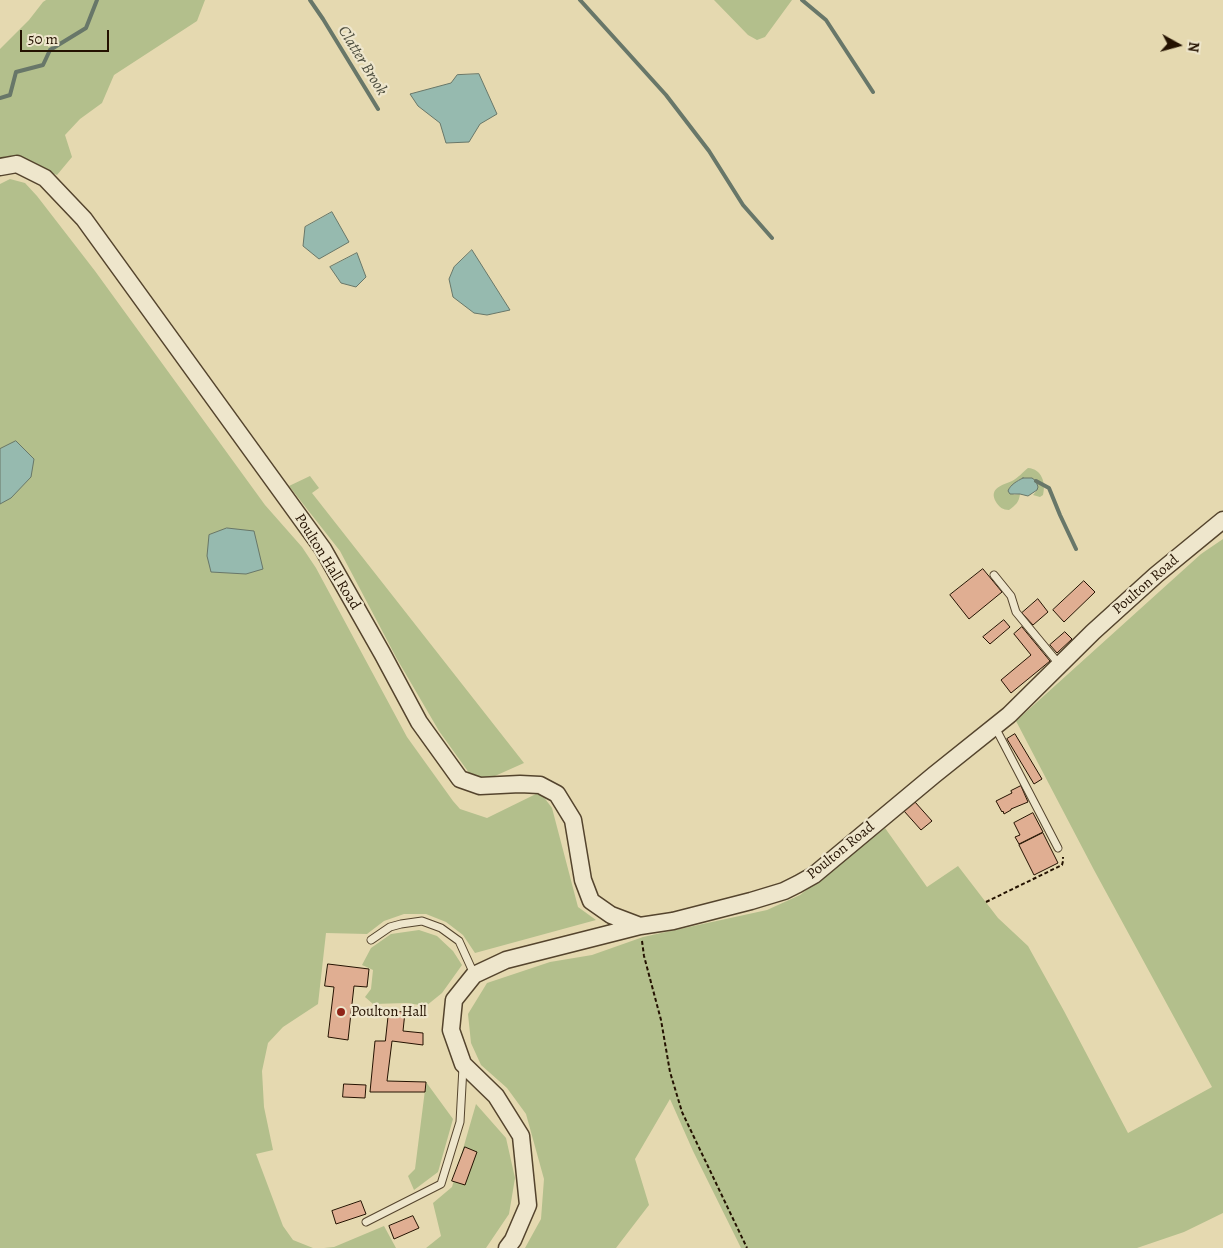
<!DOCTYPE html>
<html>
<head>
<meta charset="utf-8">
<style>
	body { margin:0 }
	#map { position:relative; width:1223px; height:1248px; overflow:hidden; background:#e5d9b0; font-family:Alegreya,serif }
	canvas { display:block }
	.north { position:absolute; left:1153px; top:20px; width:50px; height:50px; -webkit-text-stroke:4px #eee6cc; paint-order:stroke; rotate:97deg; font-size:14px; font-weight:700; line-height:20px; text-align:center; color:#241201 }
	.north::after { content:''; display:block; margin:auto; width:18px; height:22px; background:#241201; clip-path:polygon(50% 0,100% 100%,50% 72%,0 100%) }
	.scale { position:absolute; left:20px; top:30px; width:89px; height:22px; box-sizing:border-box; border:2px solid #241201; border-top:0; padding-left:6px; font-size:15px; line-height:18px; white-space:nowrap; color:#241201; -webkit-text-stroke:4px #eee6cc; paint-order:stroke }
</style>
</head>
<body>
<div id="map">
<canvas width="1223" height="1248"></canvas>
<div class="north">N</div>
<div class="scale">50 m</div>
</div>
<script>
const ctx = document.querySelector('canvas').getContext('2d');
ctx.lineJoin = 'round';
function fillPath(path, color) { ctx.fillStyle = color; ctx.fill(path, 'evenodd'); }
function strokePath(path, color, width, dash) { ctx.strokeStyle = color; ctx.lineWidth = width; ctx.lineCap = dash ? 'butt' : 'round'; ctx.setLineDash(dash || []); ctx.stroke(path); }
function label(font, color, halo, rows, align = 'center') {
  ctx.font = font + ' Alegreya,serif'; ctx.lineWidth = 4.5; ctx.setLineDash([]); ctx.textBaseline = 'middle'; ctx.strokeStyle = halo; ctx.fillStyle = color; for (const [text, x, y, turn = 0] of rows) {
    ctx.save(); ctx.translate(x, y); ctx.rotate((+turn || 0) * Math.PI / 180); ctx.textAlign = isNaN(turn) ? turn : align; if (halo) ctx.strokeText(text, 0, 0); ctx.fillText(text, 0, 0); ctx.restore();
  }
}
const green = new Path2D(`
	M46,0H205L197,21L114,75L102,103L80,119L65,135L72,157L57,175L7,156L0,158V49L29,20L43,2Z
	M714,0H792L765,37L757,40L748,35Z
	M10,179L25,183L37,196L95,271L265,505L302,547L316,568L407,737L453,801L460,809L487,818L540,792L552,808L578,907L596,920L475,953L463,935L446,922L426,914H404L384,921L367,934L326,933L318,1004L283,1027L268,1043L262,1071L264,1107L273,1150L256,1154L283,1226L293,1240L313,1248H0V184Z
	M1028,468C1042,469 1046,483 1043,495L1040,497L1033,495L1037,490L1023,478L1017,481L1009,488L1014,495L1020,494C1019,502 1016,505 1009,510C1003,510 999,507 996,502C988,488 1003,485 1012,481C1018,478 1023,472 1028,468Z
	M310,476L319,488L312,493L524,763L477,784L439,731L397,659L340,551L289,486Z
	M1223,539V1213L1184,1232L1137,1248H741L693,1151L670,1099L635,1159L649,1205L616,1248H525L541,1219L544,1179L526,1114L507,1088L481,1065L471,1043L468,1014L487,983L550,962L592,955L643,937L767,910L800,895L885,828L927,887L958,866L998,918L1028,946L1064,1011L1128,1133L1212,1087L1094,870L1016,721L1201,554Z
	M419,930L437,936L453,951L462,965L442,993L426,1006L407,1003L373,1004L365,997L371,989L373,970L362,965L371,948L391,934Z
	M426,1082L453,1119L438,1172L414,1190L408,1176L415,1169Z
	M476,1104L506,1138L515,1178L509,1214L486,1248H426L441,1236L433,1203L452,1187Z
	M384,1226L396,1248H324L334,1247Z`);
const water = new Path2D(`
	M479,74L497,114L480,124L469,142L446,143L440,123L418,106L410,94L451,83L457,75Z
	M332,212L349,242L319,259L303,246L305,227Z
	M472,250L510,310L487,315L474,313L453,297L449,279L454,267Z
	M357,253L366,277L356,287L341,283L330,267Z
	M16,441L34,459L31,477L11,498L0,504V449Z
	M1023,478H1032L1036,481L1038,487L1037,490L1028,496L1020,494H1010L1008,491C1010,485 1017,481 1023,478Z
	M227,528L254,531L263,569L246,574L211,572L207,556L209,535Z`);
const stream = new Path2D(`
	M310,0L323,19L378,109
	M580,0L666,95L709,151L743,205L772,238
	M802,0L826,20L873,92
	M0,98L10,95L16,72L43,65L50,50L86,28L97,0
	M1036,481L1049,488L1060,515L1076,549`);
const building = new Path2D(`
	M983,569L1002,592L969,619L950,595Z
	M1084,581L1095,592L1064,622L1053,610Z
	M1038,599L1048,612L1033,625L1022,613Z
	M1004,620L1010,627L990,644L983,637Z
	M1022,627L1050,661L1011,693L1001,680L1031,655L1014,634Z
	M1065,632L1072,639L1057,653L1050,645Z
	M1015,734L1042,779L1034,784L1007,739Z
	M1021,786L1028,802L1011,809V810L1004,814L1003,811L1002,812L996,801L1012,793L1011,791Z
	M915,802L932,821L921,830L904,811Z
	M1033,813L1043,832L1019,844L1015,837L1020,835L1014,823Z
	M1043,833L1058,863L1034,875L1019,845Z
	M328,964L369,969L367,987L354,986L348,1040L328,1037L334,987L325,986Z
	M389,1011L405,1012L403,1031L423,1033V1045L392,1041L387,1081L426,1082L425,1092H370L375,1041H385Z
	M344,1084L366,1085L365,1098L343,1097Z
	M465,1147L477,1152L465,1185L452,1181Z
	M361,1201L366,1214L336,1224L332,1211Z
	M413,1216L419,1228L394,1239L389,1226Z`);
const path = new Path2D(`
	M986,902L1062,865L1063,861V857
	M642,941L644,956L661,1020L670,1072L682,1112L747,1248`);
const service = new Path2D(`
	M994,575L1011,596L1016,612L1059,664
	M995,727L1058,848
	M371,940L390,927L401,924L422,921L441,928L459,941L474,974
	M366,1222L441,1184L460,1122L463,1067`);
const tertiary = new Path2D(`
	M0,167L17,164L45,178L84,219L323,549L382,653L419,722L460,779L480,786L520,784L540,785L557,794L573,820L583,880L591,901L611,915L640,926
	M507,1248L513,1240L528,1205L521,1136L496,1096L463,1064L451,1030L454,1000L474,975L506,960L640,926L673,921L751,901L784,891L798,884L814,875L934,775L1009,715L1093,632L1156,575L1223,520`);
const markers = [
	[341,1012,5,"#8f2418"]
];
const streetNames = [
	["Poulton Hall Road",327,562,58],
	["Poulton Road",1146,585,-41],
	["Poulton Road",841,851,-39]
];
const poiNames = [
	["Poulton Hall",351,1012]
];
const waterNames = [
	["Clatter Brook",362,61,58]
];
fillPath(green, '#b3bf8c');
fillPath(water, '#96baaf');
strokePath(water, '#687769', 1);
strokePath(stream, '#687769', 4);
fillPath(building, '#e0ae92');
strokePath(building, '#241201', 1);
strokePath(service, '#54442d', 9);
strokePath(tertiary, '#54442d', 19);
strokePath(path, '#241201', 2, [4, 2.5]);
strokePath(service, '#eee6cc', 7);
strokePath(tertiary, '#eee6cc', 16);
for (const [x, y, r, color] of markers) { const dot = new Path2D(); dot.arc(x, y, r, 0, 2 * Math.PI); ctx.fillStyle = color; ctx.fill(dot); strokePath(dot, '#eee6cc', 2); }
label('15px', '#241201', '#eee6cc', streetNames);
label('15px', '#241201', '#eee6cc', poiNames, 'left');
label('italic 16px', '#4c4d3e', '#eee6cc', waterNames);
</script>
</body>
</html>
